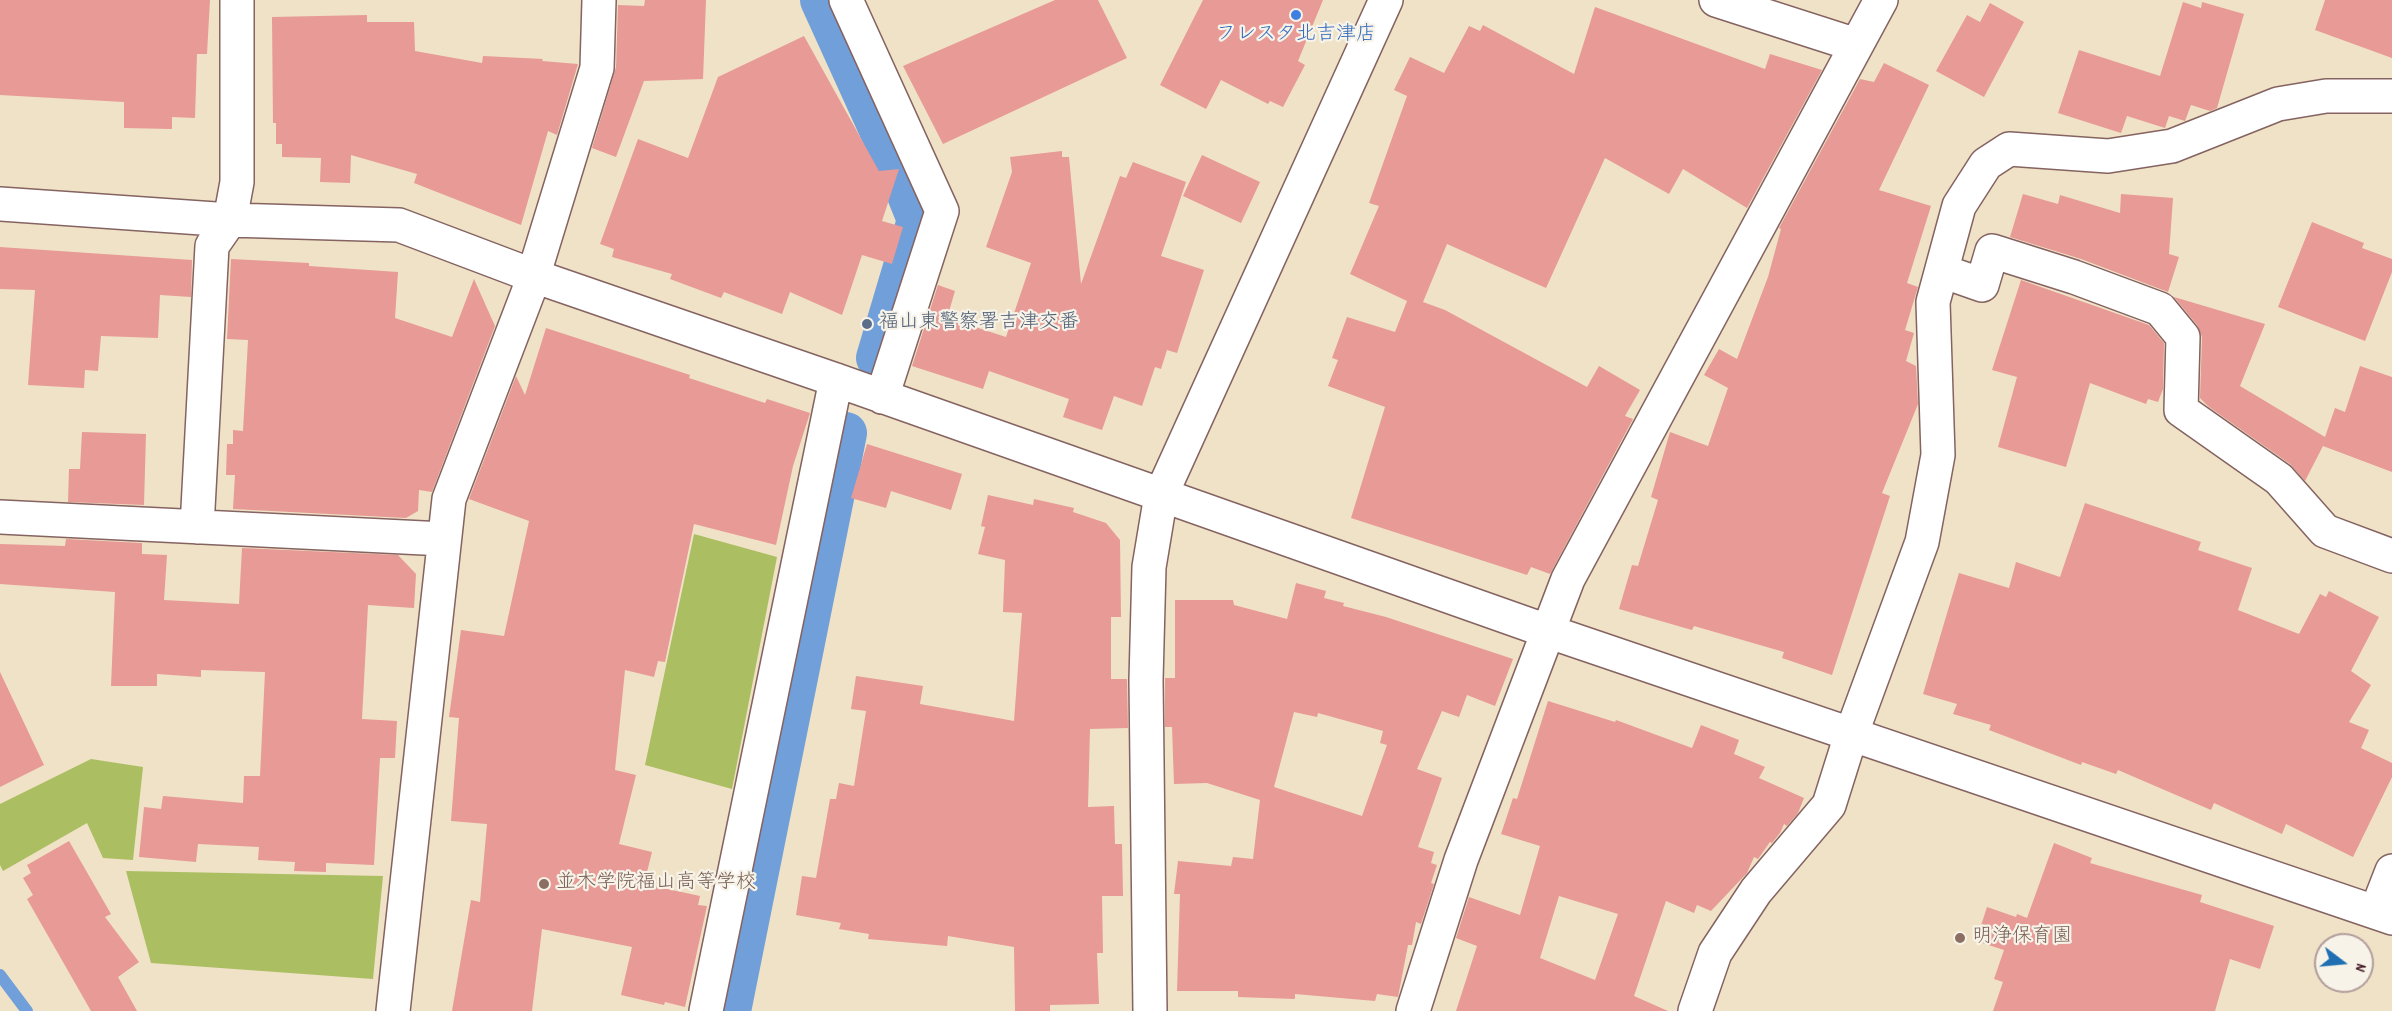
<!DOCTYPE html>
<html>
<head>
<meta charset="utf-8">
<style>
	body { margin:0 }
	#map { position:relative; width:2392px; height:1011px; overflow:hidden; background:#f0e2c6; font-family:Dekko,sans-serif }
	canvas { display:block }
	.north { position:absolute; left:2314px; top:933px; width:60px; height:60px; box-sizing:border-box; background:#f7f3e8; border:2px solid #b29e9c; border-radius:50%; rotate:106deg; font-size:16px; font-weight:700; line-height:24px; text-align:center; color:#4a1f2b }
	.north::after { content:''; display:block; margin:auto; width:21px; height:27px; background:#1f6fb2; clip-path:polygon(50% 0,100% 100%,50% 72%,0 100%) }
</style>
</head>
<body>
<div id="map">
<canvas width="2392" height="1011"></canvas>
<div class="north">N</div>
</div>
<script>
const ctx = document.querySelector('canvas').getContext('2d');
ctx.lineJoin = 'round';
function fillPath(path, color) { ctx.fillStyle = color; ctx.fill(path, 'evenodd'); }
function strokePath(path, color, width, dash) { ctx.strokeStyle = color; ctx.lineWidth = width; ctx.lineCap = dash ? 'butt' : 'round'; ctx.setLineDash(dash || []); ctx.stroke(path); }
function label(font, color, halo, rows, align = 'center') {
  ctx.font = font + ' Dekko,"Klee One",sans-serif'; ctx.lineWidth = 4.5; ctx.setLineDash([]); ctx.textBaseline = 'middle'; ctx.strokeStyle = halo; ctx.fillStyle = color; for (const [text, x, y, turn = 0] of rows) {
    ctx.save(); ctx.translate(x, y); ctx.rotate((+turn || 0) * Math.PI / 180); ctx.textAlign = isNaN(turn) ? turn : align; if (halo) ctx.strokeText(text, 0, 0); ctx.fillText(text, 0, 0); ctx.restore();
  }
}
const green = new Path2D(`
	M694,534L777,557L732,789L645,765Z
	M91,759L143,767L133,860L103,858L87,823L3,871L0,865V804Z
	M126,871L383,876L373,979L151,963Z`);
const stream = new Path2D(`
	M0,975L27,1011`);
const canal = new Path2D(`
	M821,0L896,165L918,220L877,358
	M730,1011L846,433`);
const building = new Path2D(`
	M0,0H210L207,54H197L195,118L172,117V129L124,128V102L0,95Z
	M645,0H706L703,79L644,81L616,157L592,148L616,67L618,5L644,6Z
	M1055,0H1098L1127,58L943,144L903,66Z
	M1203,0H1323L1298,61L1305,65L1283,107L1270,101L1268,104L1221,80L1206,109L1160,85Z
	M2325,0H2392V58L2315,30Z
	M2183,2L2201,8L2202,2L2244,14L2217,108L2210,111L2191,105L2185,121L2169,116L2165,128L2127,116L2121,133L2058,113L2079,50L2160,76Z
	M1990,3L2024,22L1984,97L1936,71L1967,15L1980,22Z
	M1595,7L1765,69L1770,54L1822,70L1747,208L1683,169L1669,194L1605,158L1546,288L1447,244L1423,302L1445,310L1587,387L1599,366L1640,390L1625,416L1633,419L1550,574L1531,567L1527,575L1351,518L1385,407L1328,386L1338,360L1332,358L1347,317L1395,332L1407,301L1350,274L1379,206L1369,203L1407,96L1394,90L1410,57L1444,73L1469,26L1480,31L1483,25L1574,74Z
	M367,15V22H414L415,51L482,63L483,56L543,59L542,61L578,64L557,135L548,131L521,225L414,183L417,174L351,155L350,183L320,182L321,158L282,157V144H276V123H273L272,17Z
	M804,36L879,171L899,169L882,221L903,227L892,264L862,255L842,315L790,292L782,314L724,292L721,298L670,279L672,274L612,257L614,249L600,244L638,139L688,158L718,77Z
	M1884,63L1929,85L1879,190L1931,206L1907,283L1918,287L1905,330L1914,333L1906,361L1916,366L1918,404L1882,493L1890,496L1832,675L1782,658L1784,652L1694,626L1692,630L1619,609L1632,565L1638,566L1658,500L1651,497L1670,432L1708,446L1728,388L1704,375L1719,349L1737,359L1768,277L1781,229L1779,228L1860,79L1874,82Z
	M1062,151V157H1069L1081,284L1120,176L1126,178L1133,162L1186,182L1161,256L1204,270L1177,353L1167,350L1161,369L1155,367L1142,406L1114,396L1102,430L1063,417L1069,399L989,371L983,389L912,366L938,285L955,291L947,318L1006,337L1031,263L986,247L1012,172L1010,157Z
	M1202,155L1260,182L1241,223L1183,196Z
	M2023,194L2058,204L2060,195L2120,213L2121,194L2173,198L2169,254L2179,257L2168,292L2081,259L2010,237Z
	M2312,222L2364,243L2362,248L2392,259V272L2365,341L2278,307Z
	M0,247L192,260L191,297L160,295L158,338L101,336L98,371L85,370L84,388L28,385L35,290L0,289Z
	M231,259L309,263V266L398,272L395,318L452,337L474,279L495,326L432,492L419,490L418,511L406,518L233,509L235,475H226L227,444H233V430L243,431L248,340L227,339Z
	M2021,280L2149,325L2164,343L2163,389L2158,402L2148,399L2146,404L2090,383L2066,467L1998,447L2017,377L1992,370Z
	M2174,297L2265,324L2240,386L2325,437L2335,408L2345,412L2360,366L2392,377V472L2323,446L2305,481L2290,464L2209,407L2200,398L2202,337L2197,325Z
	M546,328L690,375L689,378L765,403L767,399L810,413L793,466L776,545L694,524L665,662L658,661L654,677L625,670L615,770L636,775L619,844L652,852L644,884L700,896L698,905L707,906L685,1007L665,1002L664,1005L621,995L632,947L542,929L532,1011H452L471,900L480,902L487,824L451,821L459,718L449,717L461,630L504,636L529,521L469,499L516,376L525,395Z
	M82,432L146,434L144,505L68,502L69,469H80Z
	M867,444L962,474L951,510L891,491L886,508L851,498Z
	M988,495L1033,505L1034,499L1074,508L1073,512L1106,523L1120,540L1121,617H1111V679H1127L1128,728L1090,729L1088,807L1114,806L1115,844H1122L1123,896H1102L1103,953H1097L1099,1004L1050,1005V1011H1015L1014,947L948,936L947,946L868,939L869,934L839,929L841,923L796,915L802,876L816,878L830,799H836L839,783L854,786L866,711L851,709L856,676L923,686L920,704L1014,721L1022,613L1003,612L1005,560L978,554L985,527L981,526Z
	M2085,503L2201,542L2198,550L2252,568L2238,610L2299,634L2320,594L2326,597L2329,591L2379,617L2351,671L2371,685L2349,722L2369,730L2361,748L2392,763V777L2353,857L2286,824L2282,834L2214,803L2211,810L2118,770L2116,774L2082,762L2081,765L1989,730L1991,725L1953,714L1957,704L1923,694L1959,573L2009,588L2016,562L2060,577Z
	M66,539L142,543V554L167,555L164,600L239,604L242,548L398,555L416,574L414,608L368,605L362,719L397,721L395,758H380L374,865L326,863V872L294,871L295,862L258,860L259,847L198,844L196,862L139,857L144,807L161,809L163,796L243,803L244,776H260L265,672L201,670V677L157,674V686H111L115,592L0,584V544L65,546Z
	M1296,583L1326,591L1324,598L1344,603L1343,606L1386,617L1513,659L1495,706L1467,695L1459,717L1442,711L1417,769L1442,778L1418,847L1434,852L1431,863L1437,865L1431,883L1434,884L1421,924L1416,922L1412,945H1408L1398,997L1377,994L1375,1001L1295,994V999L1238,997V991H1177L1180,894H1174L1178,861L1231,866L1233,857L1253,859L1260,800L1207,783L1174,784L1172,727H1165V678H1175V600H1233L1234,605L1287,619ZM1294,712L1317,717L1318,713L1383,731L1380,743L1387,745L1362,816L1274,787Z
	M0,672L44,765L0,787Z
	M1548,701L1615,722L1616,720L1692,748L1701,725L1739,740L1734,754L1765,767L1759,778L1804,798L1798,813L1787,826L1784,824L1780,833L1772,843L1770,842L1758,859L1754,857L1747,873L1711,911L1697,905L1694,913L1666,901L1634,996L1668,1011H1456L1477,946L1456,938L1469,897L1520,915L1540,846L1501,834L1513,798L1517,799ZM1559,896L1618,914L1595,980L1540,958Z
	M69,841L111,914L105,917L139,962L118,977L137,1011H91L27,899L33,895L23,878L31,873L27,865Z
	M2054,843L2092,858L2090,863L2202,895L2200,902L2274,926L2260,969L2230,959L2215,1011H1993L2003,982L1994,979L2004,950L1976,941L1987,907L2016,917L2017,914L2027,918Z`);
const minor = new Path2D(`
	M846,0L942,211L882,397
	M1716,0L1856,45
	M0,204L230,220L399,225L534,276L836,380L1547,631L2392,918
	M1942,271L1982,285L1992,251L2074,277L2160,309L2183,337L2181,410L2279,479L2325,531L2392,556
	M0,517L444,539
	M197,527L212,246L230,220L237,182V0
	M2376,912L2392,871
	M393,1011L449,499L529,290L597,68L599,0
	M706,1011L836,380
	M1150,1011L1146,680L1149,567L1161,495L1386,0
	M1413,1011L1461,860L1568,579L1881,0
	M1695,1011L1715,953L1756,891L1829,805L1851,735L1922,542L1938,455L1933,302L1959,206L1986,164L2009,149L2108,156L2172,146L2278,104L2326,96H2392`);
const markers = [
	[1296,15,6,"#3f7fe0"],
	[867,324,6,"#5c6f8a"],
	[544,884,6,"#8d6e63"],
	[1960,938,6,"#8d6e63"]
];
const shopNames = [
	["フレスタ北吉津店",1296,36]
];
const serviceNames = [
	["福山東警察署吉津交番",879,324]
];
const educationNames = [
	["並木学院福山高等学校",556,884],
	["明浄保育園",1972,938]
];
fillPath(green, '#abbe62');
strokePath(stream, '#709fd9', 12);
strokePath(canal, '#709fd9', 42);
fillPath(building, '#e79a96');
strokePath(minor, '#846361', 36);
strokePath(minor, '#fff', 33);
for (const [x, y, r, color] of markers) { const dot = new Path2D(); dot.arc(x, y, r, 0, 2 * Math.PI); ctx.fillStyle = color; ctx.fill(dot); strokePath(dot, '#f7f3e8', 2); }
label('20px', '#366cbe', '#f7f3e8', shopNames);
label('20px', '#4e5e75', '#f7f3e8', serviceNames, 'left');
label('20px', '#785e54', '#f7f3e8', educationNames, 'left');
</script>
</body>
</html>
